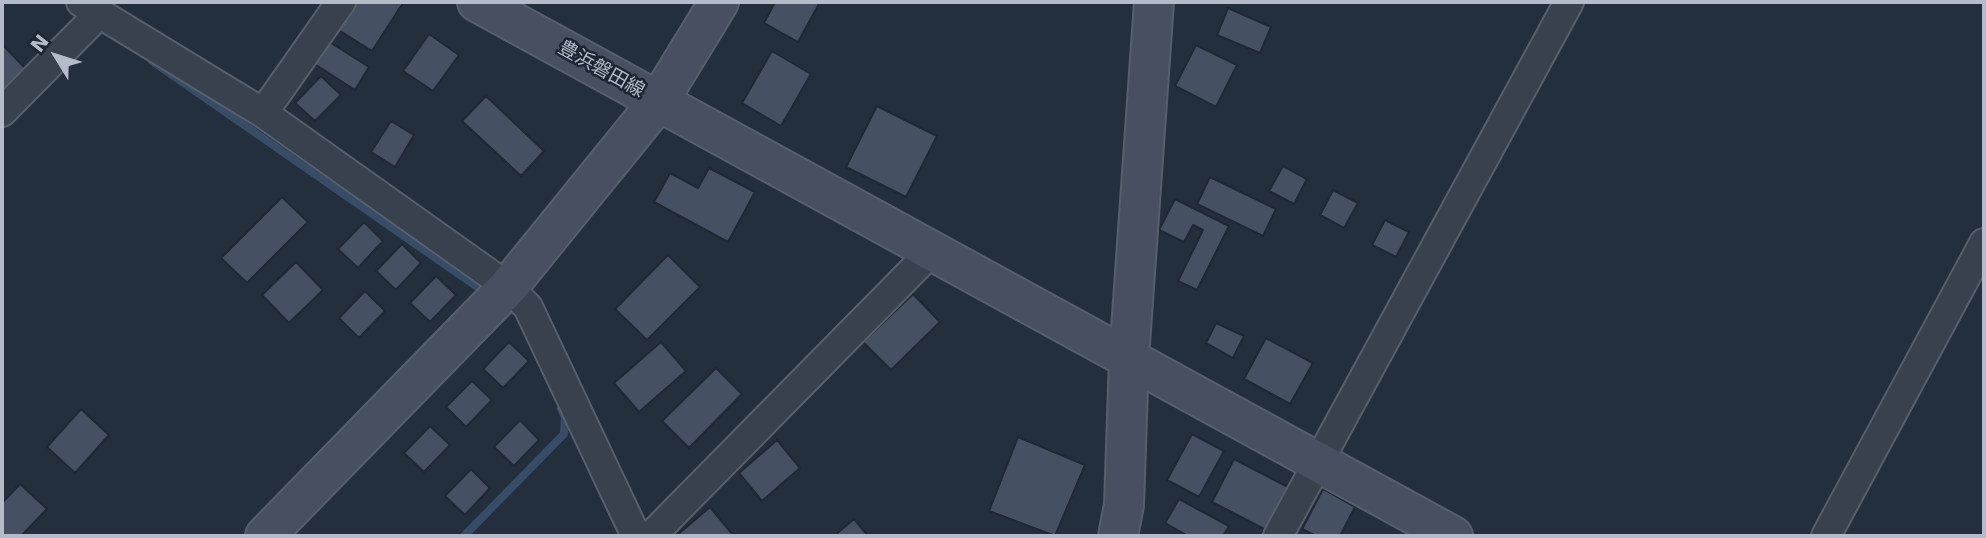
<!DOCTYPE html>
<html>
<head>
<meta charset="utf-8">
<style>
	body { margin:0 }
	#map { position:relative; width:1986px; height:538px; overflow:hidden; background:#242f3e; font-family:"DejaVu Sans",sans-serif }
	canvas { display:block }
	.frame { position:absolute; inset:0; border:4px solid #b4bcc9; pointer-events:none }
	.north { position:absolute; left:21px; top:21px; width:70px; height:70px; -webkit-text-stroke:5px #1d2633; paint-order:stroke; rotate:308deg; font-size:19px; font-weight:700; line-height:28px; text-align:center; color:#b4bcc9 }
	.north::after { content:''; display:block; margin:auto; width:24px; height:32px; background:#b4bcc9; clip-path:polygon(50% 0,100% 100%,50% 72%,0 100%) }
</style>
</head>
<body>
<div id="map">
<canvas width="1986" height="538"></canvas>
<div class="frame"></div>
<div class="north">N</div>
</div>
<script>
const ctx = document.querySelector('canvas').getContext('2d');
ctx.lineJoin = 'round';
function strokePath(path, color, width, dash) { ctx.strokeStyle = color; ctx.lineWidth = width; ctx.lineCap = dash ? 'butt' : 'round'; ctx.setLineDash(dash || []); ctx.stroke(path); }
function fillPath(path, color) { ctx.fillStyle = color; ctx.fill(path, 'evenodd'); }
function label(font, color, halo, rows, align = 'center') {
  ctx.font = font + ' "DejaVu Sans","Noto Sans JP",sans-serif'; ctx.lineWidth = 5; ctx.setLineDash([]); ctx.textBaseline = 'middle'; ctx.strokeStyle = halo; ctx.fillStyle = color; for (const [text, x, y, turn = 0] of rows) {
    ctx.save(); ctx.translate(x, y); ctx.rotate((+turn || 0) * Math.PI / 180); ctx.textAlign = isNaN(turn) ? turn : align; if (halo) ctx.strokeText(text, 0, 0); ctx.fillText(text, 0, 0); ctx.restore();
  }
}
const stream = new Path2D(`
	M152,61L486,293
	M464,536L564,434L565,417L561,409`);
const building = new Path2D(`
	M355,2L403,3L372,51L337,29Z
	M775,2H820L798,42L764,23Z
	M1228,8L1271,27L1260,53L1217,35Z
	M429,34L459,55L433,91L403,71Z
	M328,41L369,67L355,90L313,63Z
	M2,44L25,68L2,91Z
	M1196,45L1237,65L1216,107L1175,86Z
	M772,51L811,74L781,126L742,103Z
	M321,76L341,95L315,121L295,103Z
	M486,96L544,151L521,176L462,121Z
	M877,106L937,136L906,197L846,167Z
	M391,121L414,135L395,167L371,152Z
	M1283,166L1307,179L1294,204L1269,191Z
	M709,168L755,192L728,242L654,202L670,173L698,188Z
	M1210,177L1276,209L1263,236L1197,204Z
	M1333,190L1358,203L1344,228L1320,215Z
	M282,197L308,222L247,283L221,258Z
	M1175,199L1229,226L1197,290L1178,281L1203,230L1193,225L1184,242L1159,230Z
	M1385,220L1409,232L1396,257L1372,245Z
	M364,222L383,241L358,268L338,249Z
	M402,244L421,263L396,290L376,271Z
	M668,255L700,287L647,340L615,309Z
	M296,262L323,290L289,323L262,295Z
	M436,276L456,295L430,322L410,303Z
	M365,291L385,311L359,338L339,318Z
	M913,294L940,322L891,370L863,342Z
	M1216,323L1244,336L1233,358L1206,343Z
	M1266,338L1313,363L1290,404L1244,379Z
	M509,342L529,361L503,388L483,369Z
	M661,342L686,371L639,412L614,383Z
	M716,368L742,394L689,448L662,421Z
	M472,381L492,400L466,427L446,407Z
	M81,409L109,435L75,473L47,447Z
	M520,420L539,440L514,466L494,447Z
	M430,426L450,445L424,472L404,453Z
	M1192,434L1224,451L1199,497L1167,480Z
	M1018,437L1085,465L1055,536L989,511Z
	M777,440L800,468L762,501L739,473Z
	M1234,459L1288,487L1266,530L1212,502Z
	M471,469L490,488L465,515L445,496Z
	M20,484L47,509L21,536H2V503Z
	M1323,489L1355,507L1340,536H1316L1302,529Z
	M1179,499L1229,526L1223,536H1188L1165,523Z
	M710,507L733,535L676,536Z
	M854,519L868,536H834Z`);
const street = new Path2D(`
	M81,2L263,113L508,287L528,307L636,536
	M2,112L100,13
	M263,113L341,2
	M651,536L932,251
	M1278,536L1569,2
	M1826,536L1984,243`);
const secondary = new Path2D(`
	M477,2L1453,536
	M265,536L508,287L658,102L719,2
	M1118,536L1124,505L1129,358L1154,2`);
const streetNames = [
	["豊浜磐田線",601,70,29]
];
strokePath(stream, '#394c67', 8);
fillPath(building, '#455162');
strokePath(building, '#1f2835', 2);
strokePath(street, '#565f6c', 32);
strokePath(secondary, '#565f6c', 42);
strokePath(street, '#38414e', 28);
strokePath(secondary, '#465061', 38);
label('19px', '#b4bcc9', '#1d2633', streetNames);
</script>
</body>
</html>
